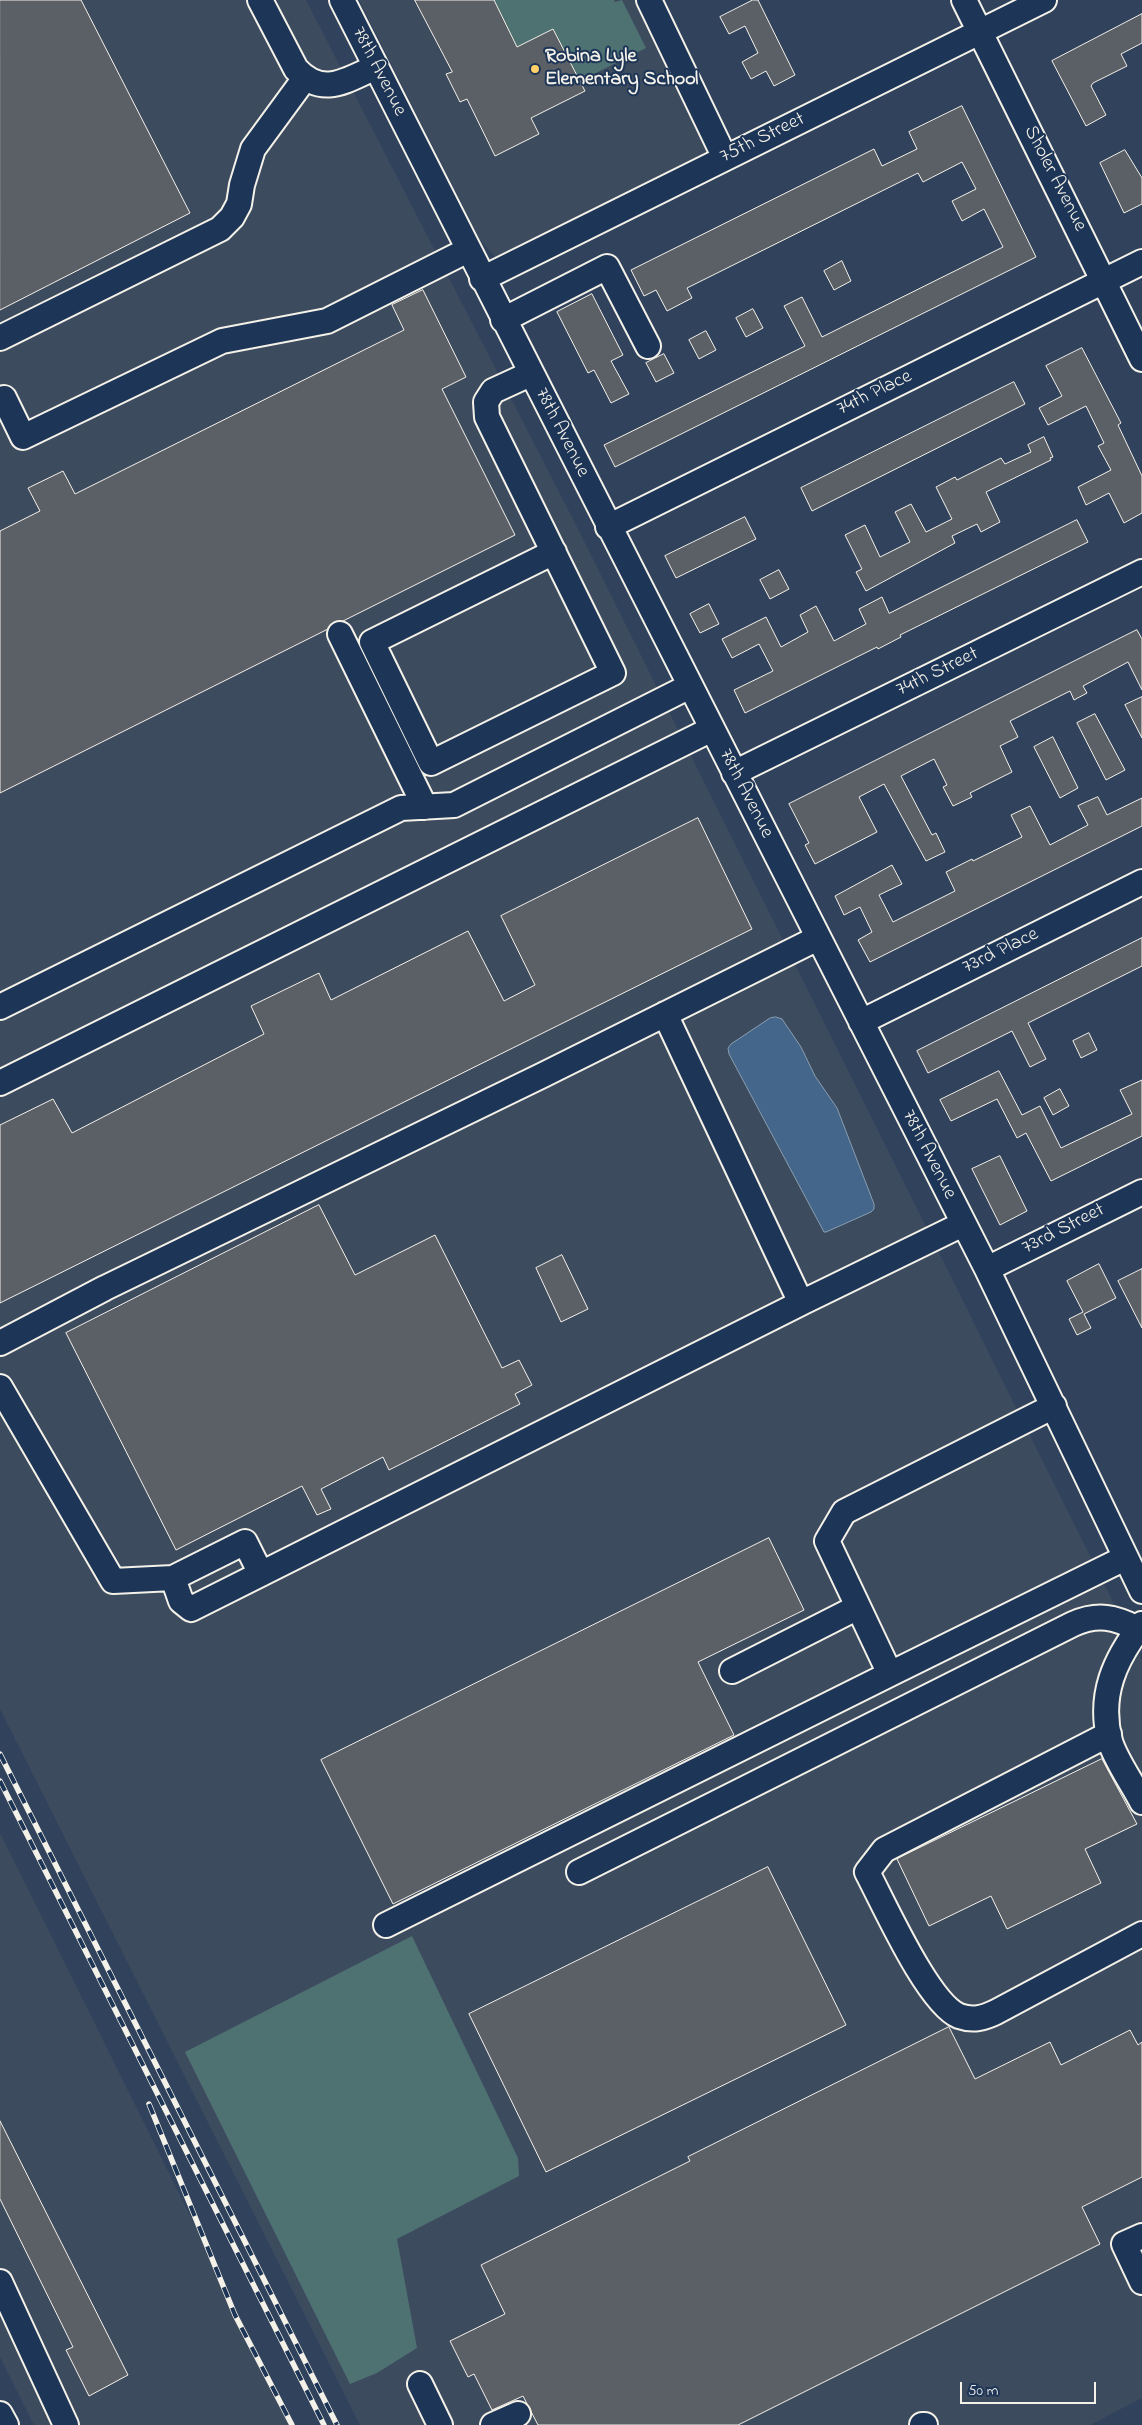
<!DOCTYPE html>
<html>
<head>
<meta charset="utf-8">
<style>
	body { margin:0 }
	#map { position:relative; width:1142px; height:2425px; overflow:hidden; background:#30425c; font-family:"Indie Flower",sans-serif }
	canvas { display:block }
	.scale { position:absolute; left:960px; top:2382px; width:136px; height:22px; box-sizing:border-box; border:2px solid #f4f1e8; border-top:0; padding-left:6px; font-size:15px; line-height:18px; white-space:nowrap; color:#f4f1e8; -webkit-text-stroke:4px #1d3557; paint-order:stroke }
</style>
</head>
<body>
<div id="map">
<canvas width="1142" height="2425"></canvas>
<div class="scale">50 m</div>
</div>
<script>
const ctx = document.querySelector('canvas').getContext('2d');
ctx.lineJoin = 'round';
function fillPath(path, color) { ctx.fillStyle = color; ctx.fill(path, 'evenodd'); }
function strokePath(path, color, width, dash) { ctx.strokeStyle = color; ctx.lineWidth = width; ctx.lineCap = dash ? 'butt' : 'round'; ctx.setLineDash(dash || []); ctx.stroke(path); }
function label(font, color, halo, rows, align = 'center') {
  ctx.font = font + ' "Indie Flower",sans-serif'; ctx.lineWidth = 4; ctx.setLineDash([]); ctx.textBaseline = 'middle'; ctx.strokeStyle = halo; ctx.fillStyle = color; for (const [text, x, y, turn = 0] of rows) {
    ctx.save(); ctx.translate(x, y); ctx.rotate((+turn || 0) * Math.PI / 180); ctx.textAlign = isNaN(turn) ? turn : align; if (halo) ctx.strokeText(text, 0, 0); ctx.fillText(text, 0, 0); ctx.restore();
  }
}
const built = new Path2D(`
	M0,0H306L575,523L1142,1660V2398L1090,2425H360L0,1709Z
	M359,0H642L711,150L706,158L507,258H496L480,240Z
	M0,1833L35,1903L294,2425H34L0,2357Z`);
const green = new Path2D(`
	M494,0H614L615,2L622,0L646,48L580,81L553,29L517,47Z
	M412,1936L518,2158L519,2176L397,2239L417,2348L377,2373L350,2384L185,2052Z`);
const water = new Path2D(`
	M776,1017L782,1019L801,1047L815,1076L837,1108L874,1204V1209L871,1212L826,1232H824L729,1054L728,1048L731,1044L770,1018Z`);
const building = new Path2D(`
	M0,0H81L190,213L0,310Z
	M415,0H494L517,47L553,29L585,91L531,118L539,134L495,156L467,99L460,102L446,74L452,72Z
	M753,0H758L795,75L774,86L766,71L751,79L742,62L758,53L745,26L729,34L720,17Z
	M1142,14V43L1121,54L1127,66L1093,83L1091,86L1106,115L1086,126L1052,61Z
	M962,106L1036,257L615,467L604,445L805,346L784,306L802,297L822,337L1003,247L984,209L962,221L952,201L976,189L962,162L923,182L918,173L687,288L692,298L667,311L656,290L644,296L631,270L874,149L882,166L917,149L909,132Z
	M1125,150L1142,178V204L1124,213L1100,163Z
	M842,261L851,281L834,290L824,271Z
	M423,290L466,377L442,389L515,535L343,621L334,622L328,629L0,793V531L40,511L28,488L63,471L75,494L404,330L392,305Z
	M592,294L623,355L611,361L629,394L611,403L594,370L588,373L557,312Z
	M753,309L763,328L746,337L736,318Z
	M706,331L716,350L699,359L689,340Z
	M1082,348L1121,423L1118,425L1142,476V513L1124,523L1109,493L1086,505L1078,487L1111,470L1098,446L1104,443L1086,406L1048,425L1039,408L1062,396L1046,366Z
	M664,354L674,373L656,382L646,363Z
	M1014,382L1025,404L812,511L801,488Z
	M1044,437L1053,457L1050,458L1051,460L986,492L1000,522L981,532L977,524L952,536L955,543L866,591L856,572L862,569L845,535L865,525L880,557L910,542L895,512L911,504L926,532L952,519L936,487L955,477L957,480L1001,458L1005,464L1031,452L1028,445Z
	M745,517L756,539L676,578L665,556Z
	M1077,520L1088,542L900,635L901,637L878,649L877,647L745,713L734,690L773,671L759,644L732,658L722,639L766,617L781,647L808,632L800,615L816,606L834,641L866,624L859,609L882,597L889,613Z
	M779,570L789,589L770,599L760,580Z
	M709,604L719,624L700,633L690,614Z
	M1137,630L1142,639V690L1128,662L1083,686L1087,693L1074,700L1070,691L1010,721L1018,737L1000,746L1012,772L970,793L972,797L953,806L943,787L947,785L934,759L901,776L932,835L936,833L945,852L926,861L884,784L859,797L877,832L815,864L805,845L809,843L789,804Z
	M1142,697V738L1125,705Z
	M1095,714L1125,770L1106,780L1077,723Z
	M1053,737L1078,788L1060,798L1034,747Z
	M1098,797L1107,815L1142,798V826L870,962L858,940L872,932L860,907L844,915L835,896L892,865L902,884L879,895L893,922L955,891L946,872L972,859L973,861L1022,837L1011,815L1030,806L1050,845L1088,825L1078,806Z
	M698,818L752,929L0,1303V1125L53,1099L72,1133L264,1034L251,1006L319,973L331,1000L468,931L504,1001L535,985L501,916Z
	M1142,938V966L1028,1023L1046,1059L1030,1067L1012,1031L928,1073L917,1051Z
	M1089,1033L1097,1050L1081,1058L1073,1041Z
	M999,1071L1022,1115L1040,1106L1061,1148L1132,1114L1120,1090L1142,1080V1136L1051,1181L1026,1133L1017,1138L997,1099L951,1121L940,1100Z
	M1060,1089L1069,1106L1053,1115L1044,1098Z
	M1000,1156L1027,1211L1000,1225L972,1169Z
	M319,1205L355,1275L435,1235L502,1368L519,1360L532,1385L515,1394L520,1404L389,1470L383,1457L321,1489L331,1509L317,1515L302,1486L176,1550L66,1333Z
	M562,1255L588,1309L561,1322L536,1268Z
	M1099,1264L1116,1298L1084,1314L1091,1328L1077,1335L1069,1319L1083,1312L1067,1281Z
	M1142,1269V1328L1118,1281Z
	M769,1538L804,1610L698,1662L734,1735L393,1904L321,1760Z
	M1102,1759L1137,1824L1085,1849L1101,1883L1007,1929L991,1896L929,1926L897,1859Z
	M768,1867L846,2025L546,2172L469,2014Z
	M949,2027L975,2079L1050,2042L1061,2065L1130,2030L1138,2045L1142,2042V2177L1082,2207L1100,2244L738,2425H538L523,2396L492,2410L474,2374L468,2377L450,2341L505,2314L481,2265L690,2161L688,2157Z
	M0,2121L128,2375L89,2396L66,2350L73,2347L0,2199Z`);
const minor = new Path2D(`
	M260,0L296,69C323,98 346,80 376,67
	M342,0L987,1269L1142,1591
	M649,0L725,158
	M964,0L1142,359
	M482,279L1044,0
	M503,320L607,267L648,346
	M0,338L220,229L232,217L239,204L242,185L253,149L305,78
	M530,374L493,391L486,402L487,417L613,673L431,763L372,642L554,552
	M0,401L4,398L23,437L222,341L327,321L468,250
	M608,527L1142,262
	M340,634L425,807
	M734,773L1142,572
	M0,1007L401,808L454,805L690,686
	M665,1014L801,1303L963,1224
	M861,1022L1142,882
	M0,1083L712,729
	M987,1269L1142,1192
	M0,1343L105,1288L543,1075L818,938
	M0,1387L113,1581L173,1578
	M261,1574L245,1542L173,1578L181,1601L191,1609L801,1303
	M1142,1624C1115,1659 1098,1695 1110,1741C1115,1759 1133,1784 1142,1802
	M732,1671L858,1607
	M890,1674L1125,1558
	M1109,1734L884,1850L867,1872C884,1904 928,2003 959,2016C973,2021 984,2018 996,2012L1142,1934
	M579,1872L1073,1624C1098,1613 1115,1617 1138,1629
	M386,1925L890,1674L827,1541L844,1512L1054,1406
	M1142,2236L1124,2244L1142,2282
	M0,2282L66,2425
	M420,2384L440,2425
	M0,2414L6,2425
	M493,2425L518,2414
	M922,2425H925`);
const rail = new Path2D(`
	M0,1754L337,2425
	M0,1781L324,2425
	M149,2104L235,2315L292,2425`);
const markers = [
	[535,69,5,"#ffd166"]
];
const poiNames = [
	["Robina Lyle",545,58],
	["Elementary School",545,81]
];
const streetNames = [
	["78th Avenue",378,72,63],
	["75th Street",763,139,-26],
	["Sholer Avenue",1054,179,63],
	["74th Place",875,394,-26],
	["78th Avenue",561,433,63],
	["74th Street",938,673,-26],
	["78th Avenue",745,794,63],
	["73rd Place",1001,952,-26],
	["78th Avenue",928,1155,63],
	["73rd Street",1064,1230,-27]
];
fillPath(built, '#3d4b5f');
fillPath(green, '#4e7172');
fillPath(water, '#44668a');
strokePath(water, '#8a9eb0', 1);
fillPath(building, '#5b5f66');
strokePath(building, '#f4f1e8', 1);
strokePath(minor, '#f4f1e8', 28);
strokePath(minor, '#1d3557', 24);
strokePath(rail, '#f4f1e8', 5.5);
strokePath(rail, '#1d3557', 4, [11]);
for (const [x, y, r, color] of markers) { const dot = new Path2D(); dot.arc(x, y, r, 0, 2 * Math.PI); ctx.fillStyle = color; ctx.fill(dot); strokePath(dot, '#1d3557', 2); }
label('bold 20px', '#f4f1e8', '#1d3557', poiNames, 'left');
label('20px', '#f4f1e8', '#1d3557', streetNames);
</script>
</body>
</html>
